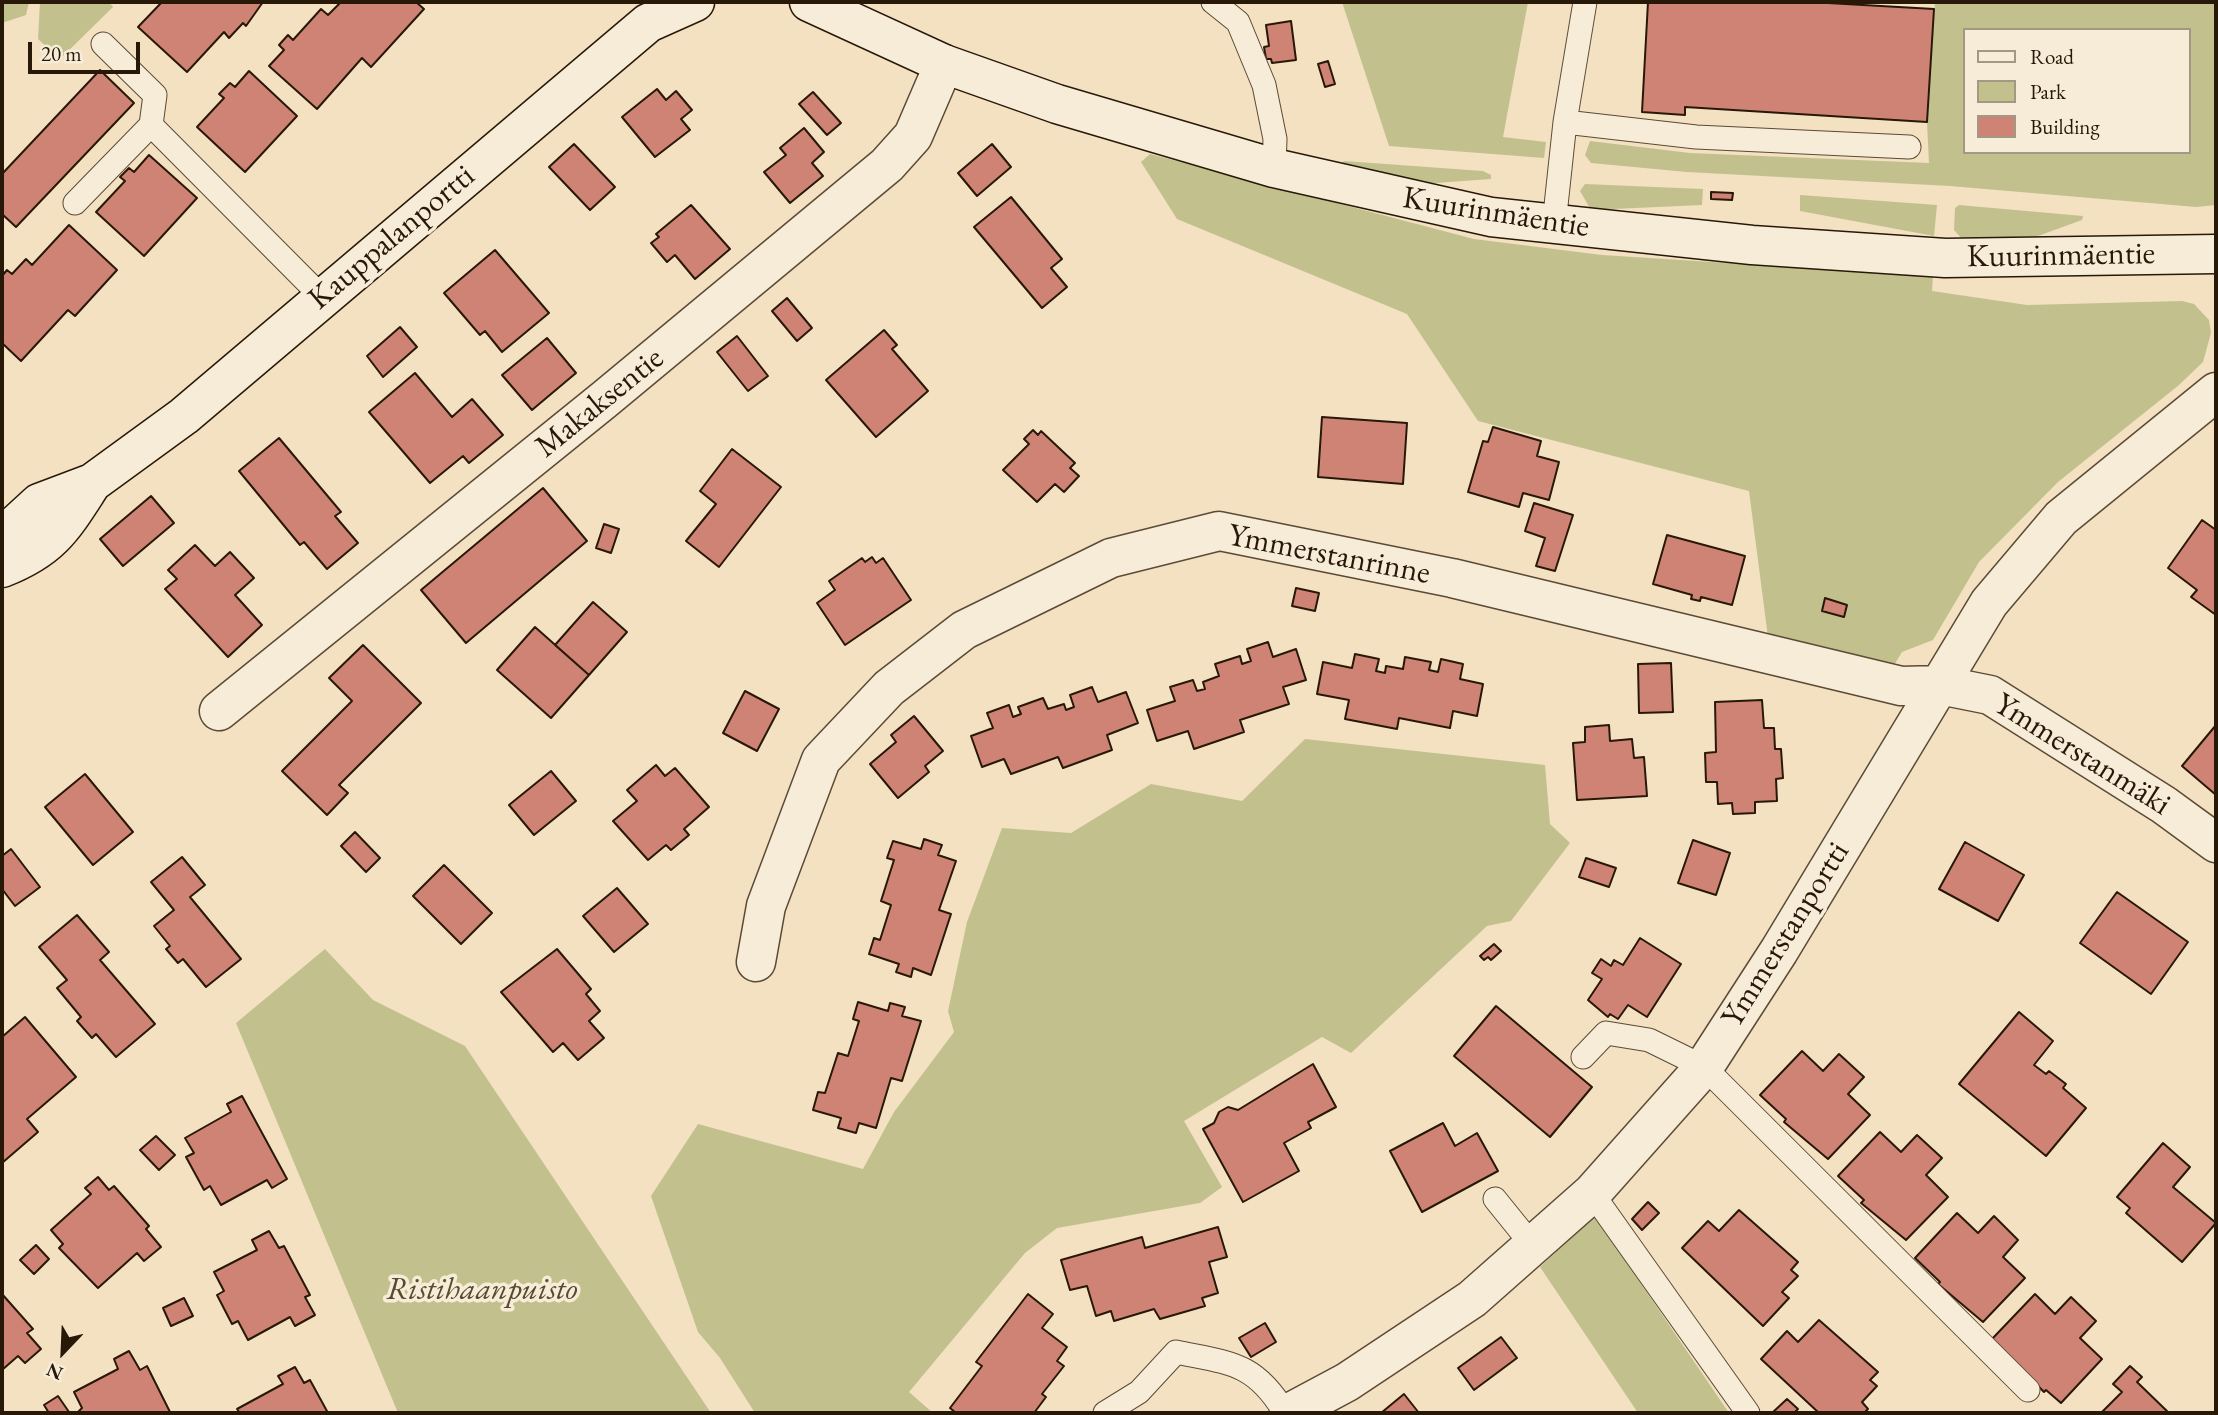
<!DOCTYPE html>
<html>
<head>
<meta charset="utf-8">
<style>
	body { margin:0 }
	#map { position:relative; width:2218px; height:1415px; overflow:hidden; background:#f3e1c2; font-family:"EB Garamond",serif }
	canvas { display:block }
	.frame { position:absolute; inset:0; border:4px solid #281808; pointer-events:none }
	.legend { position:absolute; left:1963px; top:28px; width:228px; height:126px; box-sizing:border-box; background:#f7ecd7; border:2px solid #a49784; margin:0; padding:9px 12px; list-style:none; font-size:21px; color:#281808 }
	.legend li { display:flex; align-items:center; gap:14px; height:35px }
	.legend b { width:35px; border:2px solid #a49784 }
	.north { position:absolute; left:28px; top:1317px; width:70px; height:70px; -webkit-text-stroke:5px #f7ecd7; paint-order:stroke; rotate:203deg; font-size:19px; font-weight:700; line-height:28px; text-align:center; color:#281808 }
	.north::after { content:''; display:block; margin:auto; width:24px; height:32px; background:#281808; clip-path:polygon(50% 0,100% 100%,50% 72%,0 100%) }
	.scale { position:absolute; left:28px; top:42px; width:112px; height:32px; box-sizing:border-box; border:4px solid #281808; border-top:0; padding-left:9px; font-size:21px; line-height:24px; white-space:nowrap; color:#281808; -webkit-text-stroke:5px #f7ecd7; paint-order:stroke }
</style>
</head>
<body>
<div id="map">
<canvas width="2218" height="1415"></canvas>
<div class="frame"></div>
<ul class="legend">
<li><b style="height:9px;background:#f7ecd7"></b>Road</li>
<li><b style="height:19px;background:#c2c18e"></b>Park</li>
<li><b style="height:19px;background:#cf8375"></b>Building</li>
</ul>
<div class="north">N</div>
<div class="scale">20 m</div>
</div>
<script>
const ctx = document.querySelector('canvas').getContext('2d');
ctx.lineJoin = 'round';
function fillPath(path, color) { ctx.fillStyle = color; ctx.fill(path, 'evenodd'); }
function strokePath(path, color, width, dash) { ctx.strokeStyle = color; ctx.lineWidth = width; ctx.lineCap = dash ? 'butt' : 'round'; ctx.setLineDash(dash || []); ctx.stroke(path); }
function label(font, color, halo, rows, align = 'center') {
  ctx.font = font + ' "EB Garamond",serif'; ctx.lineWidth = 7; ctx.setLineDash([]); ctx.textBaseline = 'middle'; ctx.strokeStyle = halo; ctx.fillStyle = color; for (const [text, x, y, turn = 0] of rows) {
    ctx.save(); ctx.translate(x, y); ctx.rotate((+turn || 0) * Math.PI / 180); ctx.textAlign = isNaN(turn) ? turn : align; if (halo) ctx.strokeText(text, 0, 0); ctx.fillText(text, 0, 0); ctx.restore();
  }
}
const green = new Path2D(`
	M2,2H29L26,15L2,23Z
	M40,2H109L113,7L60,59L38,39Z
	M1342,2H1528L1503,137L1546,142L1544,158L1389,146Z
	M1935,2H2216V205L2196,207L1950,186L1687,172L1591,163L1585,155L1590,141L1690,153L1929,163L1927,122ZM1964,30H2188V152H1964Z
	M1150,154L1474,239L1602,255L1933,276L1932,291L2027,305L2182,301L2194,304L2209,320L2211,333L2203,362L2179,385L2058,482L1979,562L1933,640L1902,652L1890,672L1769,645L1749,491L1478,421L1407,314L1177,219L1141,162Z
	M1344,161L1483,171L1491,175V179L1421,184L1339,165Z
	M1585,184L1703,189L1702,205L1591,210L1580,191Z
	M1800,195L1937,205L1934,236L1800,211Z
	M1959,205L2083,216L2082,220L2024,241L1962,239L1954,230L1955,208Z
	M1305,739L1545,765L1550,824L1570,843L1511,921L1487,926L1351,1053L1322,1037L1184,1121L1222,1187L1200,1203L1057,1228L1025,1253L909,1392L933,1413H755L720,1358L698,1332L651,1196L698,1124L863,1169L894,1112L954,1032L948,1011L967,922L1002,828L1071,833L1151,784L1242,801Z
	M325,949L373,1000L465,1046L711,1413H398L236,1023Z
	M1595,1216L1729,1413H1638L1540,1267Z`);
const building = new Path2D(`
	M162,2H263L246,26L243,23L229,38L224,32L187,72L138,27Z
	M341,2H416L424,9L371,67L362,58L317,109L269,66L284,50L279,45L288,35L293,40L321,9L328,15Z
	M1648,2H1810L1934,9L1927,122L1685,107V115L1642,112Z
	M1291,21L1296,60L1272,63L1271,59H1266L1264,47L1269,46L1266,25Z
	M1328,61L1335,84L1325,87L1318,64Z
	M100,70L134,103L16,227L2,214V174Z
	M249,71L297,116L245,172L197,127L224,98L219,94L230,83L235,87Z
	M657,89L666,100L676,91L692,110L681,119L690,130L655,157L622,117Z
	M813,92L841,123L827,135L799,104Z
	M804,128L824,152L812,163L823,176L790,203L764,172L786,155L780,148Z
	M574,144L615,187L590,210L549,167Z
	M992,144L1011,167L977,196L958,173Z
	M149,155L197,198L144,256L96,212L125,181L120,177L129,168L134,172Z
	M1711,192L1733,193L1732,200L1711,199Z
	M1011,197L1062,259L1051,268L1067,287L1042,308L974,227Z
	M691,205L730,249L695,279L675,255L667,262L651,243L659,237L656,234Z
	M69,225L117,270L75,316L68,310L21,361L2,343V276L7,270L12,274L26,259L32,265Z
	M495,250L549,313L502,352L485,331L480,335L444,293Z
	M787,298L812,328L797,341L772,311Z
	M400,327L417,347L383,377L367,356Z
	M884,330L897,345L892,349L928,391L876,437L826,380Z
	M737,336L768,376L748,391L717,352Z
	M547,338L576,373L532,410L502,375Z
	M415,373L452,417L472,399L503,435L469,463L463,456L430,483L369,412Z
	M1322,417L1407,423L1403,484L1318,477Z
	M1493,427L1541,441L1537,456L1559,462L1549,500L1523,493L1519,507L1468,492L1483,441L1488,442Z
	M1033,430L1038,435L1041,431L1075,463L1070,468L1079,476L1064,492L1055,484L1037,502L1003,470L1029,444L1024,439Z
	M279,438L341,512L335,516L358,543L327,569L304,542L300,545L239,471Z
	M732,449L781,487L719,567L686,541L716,504L700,491Z
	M543,488L587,541L466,643L421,590Z
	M151,496L174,523L123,566L100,539Z
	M1534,503L1573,515L1555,571L1536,566L1545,538L1525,531Z
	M2202,520L2216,530V615L2191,597L2197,590L2168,568Z
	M604,524L619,529L611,553L596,548Z
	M1667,535L1745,556L1732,605L1701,597L1700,601L1691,599L1692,595L1653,584Z
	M195,545L215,566L230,552L254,578L235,595L262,625L228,657L165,589L177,579L168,570Z
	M872,557L876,563L883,558L911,600L845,645L817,603L835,590L829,581L862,558L865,562Z
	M1296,588L1319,593L1315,611L1292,606Z
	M1825,598L1847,605L1844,617L1822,611Z
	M593,602L627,632L589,675L555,645Z
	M535,627L589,675L551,718L497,670Z
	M1268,642L1273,657L1296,649L1306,680L1283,687L1289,704L1240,720L1244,732L1194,749L1188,731L1157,741L1147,710L1175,701L1170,687L1193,680L1197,691L1205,689L1203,682L1219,676L1215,664L1240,656L1242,664L1251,661L1247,649Z
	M363,645L421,703L339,785L348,793L327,815L282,771L352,701L329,678Z
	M1355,654L1379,659L1376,671L1385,673L1386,666L1403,669L1405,657L1431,662L1429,670L1438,672L1441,659L1463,664L1460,679L1483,684L1477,716L1453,711L1450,728L1399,718L1397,729L1345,719L1349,700L1317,694L1323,662L1352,668Z
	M1671,663L1673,712L1639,713L1638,664Z
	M1092,687L1098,702L1126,692L1138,723L1107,735L1112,750L1063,768L1058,757L1011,774L1004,759L982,767L971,736L993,728L987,713L1009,705L1013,717L1021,714L1018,707L1043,698L1048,709L1064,704L1066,710L1074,707L1070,695Z
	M745,691L779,709L757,751L723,733Z
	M1762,700L1764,728H1774L1775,749H1781L1783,778L1776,779L1777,801L1755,802V813L1733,814L1732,803L1718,804L1717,782H1706L1705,753L1716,752L1715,702Z
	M914,716L943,751L925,766L929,772L898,798L870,764L896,742L891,735Z
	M1609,725L1610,741L1632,739L1634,758L1644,757L1647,796L1577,800L1573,743L1585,742V727Z
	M2216,725V795L2182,766Z
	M656,765L665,776L675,768L709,807L684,829L689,835L671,850L666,845L648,860L613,821L637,801L627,790Z
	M551,771L576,801L534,835L509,805Z
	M85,774L133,832L93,865L45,807Z
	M355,832L380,858L366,872L341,846Z
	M924,839L942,845L938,855L956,861L939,910L951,914L931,975L913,968L911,977L896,972L899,964L869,954L874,938L880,940L891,905L881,901L894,860L887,858L893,841L921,849Z
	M1693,840L1730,853L1716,895L1678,883Z
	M1965,842L2024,875L1998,921L1939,889Z
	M11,849L40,887L15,906L2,889V856Z
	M182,857L205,885L190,897L241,959L206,987L183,959L178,963L166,949L170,946L154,926L174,910L151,882Z
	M1586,858L1616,868L1609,887L1579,877Z
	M444,865L492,913L461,944L413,896Z
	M617,888L648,924L614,952L583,916Z
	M2117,892L2188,942L2151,994L2080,943Z
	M77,915L109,952L100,960L155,1024L116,1057L96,1034L92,1038L77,1021L81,1017L57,988L67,980L39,947Z
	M1640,938L1681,964L1647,1017L1628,1005L1618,1019L1610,1014L1608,1017L1588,1000L1602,979L1592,973L1601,959L1611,966L1614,960L1623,965Z
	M1494,944L1501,951L1491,960L1488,957L1484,960L1480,956Z
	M557,949L591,989L586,994L600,1011L589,1021L604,1038L578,1060L563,1043L553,1052L501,992Z
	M858,1002L888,1011L890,1003L905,1007L902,1016L921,1021L902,1081L891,1078L876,1128L859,1123L856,1133L838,1128L841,1118L813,1110L818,1092L825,1093L838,1053L848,1056L859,1021L853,1019Z
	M1496,1006L1592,1087L1550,1137L1454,1056Z
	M2019,1012L2053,1041L2034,1065L2046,1074L2049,1071L2066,1084L2063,1088L2086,1108L2046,1156L1959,1084Z
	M25,1017L76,1077L27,1119L38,1132L2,1163V1037Z
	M1802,1051L1823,1071L1839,1054L1864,1077L1848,1094L1870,1115L1828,1159L1784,1122L1786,1119L1760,1095Z
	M1313,1064L1336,1107L1308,1122L1311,1128L1284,1143L1299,1171L1243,1202L1203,1129L1214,1123L1219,1112L1228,1107L1238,1110Z
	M242,1096L287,1179L272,1188L267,1180L221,1205L210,1186L204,1190L186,1157L194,1153L185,1138L231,1112L227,1104Z
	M1443,1123L1455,1146L1477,1133L1498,1171L1422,1212L1390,1151Z
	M1880,1132L1901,1152L1917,1135L1942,1158L1926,1175L1948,1197L1906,1240L1861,1203L1864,1200L1838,1176Z
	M156,1136L175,1155L159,1170L140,1150Z
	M2163,1143L2190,1167L2173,1187L2216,1223L2182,1262L2126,1213L2130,1208L2117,1197Z
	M98,1177L109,1190L114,1186L149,1226L146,1229L161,1247L144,1261L137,1253L98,1288L59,1248L63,1244L51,1230L91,1194L85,1188Z
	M1648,1202L1659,1213L1642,1230L1632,1219Z
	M1739,1210L1798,1262L1791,1270L1798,1276L1782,1292L1789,1298L1763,1326L1682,1248L1708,1221L1719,1231Z
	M1957,1213L1978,1233L1994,1216L2018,1240L2003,1257L2025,1278L1983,1322L1938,1284L1940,1282L1915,1258Z
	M1218,1227L1227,1257L1209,1262L1218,1293L1202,1298L1205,1306L1160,1319L1154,1309L1114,1321L1111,1311L1096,1316L1087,1286L1070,1290L1061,1260L1142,1237L1145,1248Z
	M269,1231L279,1248L284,1246L310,1295L305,1297L315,1315L295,1326L290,1317L248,1340L238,1321L232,1324L217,1295L224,1291L214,1272L257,1250L252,1240Z
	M36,1245L49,1259L34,1274L20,1260Z
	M2,1294L33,1329L27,1333L41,1349L25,1363L18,1356L2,1370Z
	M1028,1294L1053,1314L1042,1328L1067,1347L1057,1361L1064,1366L1042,1394L1046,1397L1034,1413H956L950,1408L982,1366L976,1362Z
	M2035,1294L2055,1314L2071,1297L2096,1321L2080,1338L2102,1359L2061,1403L2046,1390L2044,1392L1992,1339Z
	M184,1298L193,1316L171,1326L163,1308Z
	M1819,1320L1878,1372L1870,1380L1877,1386L1862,1402L1868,1409L1864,1413H1819L1761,1359L1787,1331L1798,1342Z
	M1265,1323L1276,1342L1251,1357L1239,1338Z
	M1501,1337L1517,1358L1474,1390L1458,1368Z
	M129,1351L140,1370L147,1366L170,1412L77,1413L82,1408L74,1392L118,1369L114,1359Z
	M2130,1366L2142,1377L2137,1382L2169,1413H2101L2122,1392L2113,1384Z
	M295,1367L304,1383L310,1380L328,1413H240L237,1409L283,1384L278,1376Z
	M1404,1394L1419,1413H1381Z
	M58,1396L69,1412L49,1413L44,1405Z
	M1787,1399L1798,1409L1794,1413H1772Z`);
const lane = new Path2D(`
	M1213,2L1238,22L1264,85L1275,139L1274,168
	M103,44L155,95L151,125L322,297
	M1565,122L1696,137L1909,147
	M75,203L151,125
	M1554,224L1565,122L1585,2
	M1583,1057L1606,1033L1649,1040L1704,1067L2028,1390
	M1592,1193L1748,1413
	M1495,1199L1533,1246
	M1105,1413L1139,1392L1176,1352C1229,1363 1255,1362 1285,1413`);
const street = new Path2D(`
	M219,711L605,399L887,165L913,136L944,64
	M756,962L766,906L821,760L889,688L964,630L1111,558L1219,531L1452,578L1901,686L1940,685L1990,695L2164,805L2216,843
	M1289,1413L1347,1382L1472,1299L1592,1193L1704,1067L1779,951L1989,603L2061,518L2216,392`);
const secondary = new Path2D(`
	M809,2L944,64L1057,104L1274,168L1491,217L1752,245L1945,258L2216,254
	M2,537L39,503L92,483L184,416L648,23L695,2
	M2,568C53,548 64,526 92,483`);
const streetNames = [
	["Kuurinmäentie",1496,213,9],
	["Kauppalanportti",392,238,-40],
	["Kuurinmäentie",2061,256,-1],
	["Makaksentie",600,403,-39],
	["Ymmerstanrinne",1329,555,11],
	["Ymmerstanmäki",2082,755,32],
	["Ymmerstanportti",1786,935,-58]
];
const parkNames = [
	["Ristihaanpuisto",482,1290]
];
fillPath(green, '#c2c18e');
fillPath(building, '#cf8375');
strokePath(building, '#281808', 2);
strokePath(lane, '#5b4a36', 25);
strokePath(street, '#5b4a36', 41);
strokePath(secondary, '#281808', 41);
strokePath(lane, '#f7ecd7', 23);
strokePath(street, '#f7ecd7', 38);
strokePath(secondary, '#f7ecd7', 38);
label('32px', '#281808', '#f7ecd7', streetNames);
label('italic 32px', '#564b30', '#f7ecd7', parkNames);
</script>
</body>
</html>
